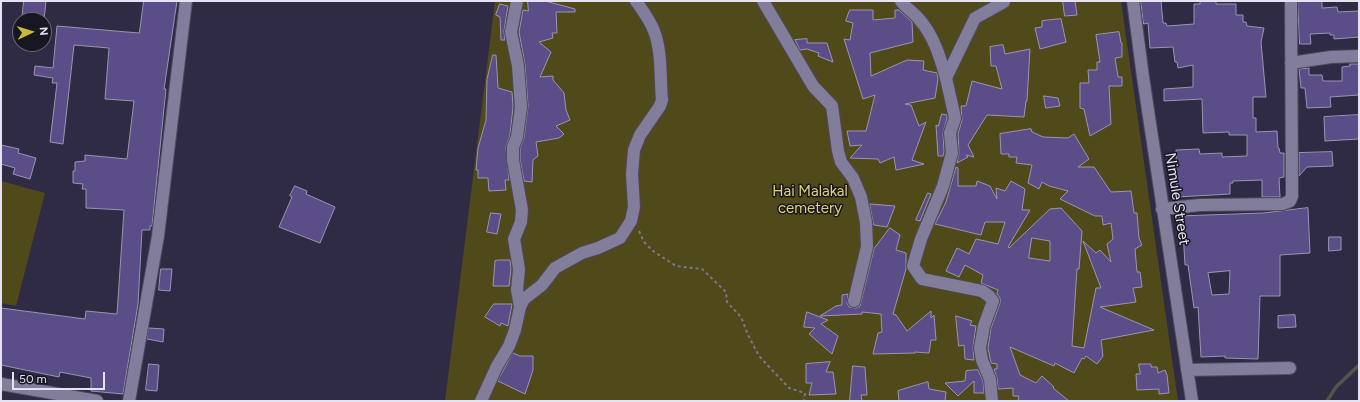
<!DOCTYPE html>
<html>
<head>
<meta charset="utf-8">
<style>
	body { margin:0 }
	#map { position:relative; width:1360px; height:402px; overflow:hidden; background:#302b44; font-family:Figtree,sans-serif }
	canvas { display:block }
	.frame { position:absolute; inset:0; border:2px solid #e5e3f3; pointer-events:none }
	.north { position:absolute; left:12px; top:12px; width:40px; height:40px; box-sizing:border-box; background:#181621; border:1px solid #6a6875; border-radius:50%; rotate:86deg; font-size:11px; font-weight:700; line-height:16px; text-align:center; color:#e5e3f3 }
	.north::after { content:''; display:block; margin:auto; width:14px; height:18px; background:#c8bb3b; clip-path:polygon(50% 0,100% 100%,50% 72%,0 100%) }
	.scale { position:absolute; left:12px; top:372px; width:93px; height:18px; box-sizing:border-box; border:2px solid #e5e3f3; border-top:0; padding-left:5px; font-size:12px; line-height:14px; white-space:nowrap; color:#e5e3f3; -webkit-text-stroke:3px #181621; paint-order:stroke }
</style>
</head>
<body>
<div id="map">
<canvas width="1360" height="402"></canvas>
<div class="frame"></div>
<div class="north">N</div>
<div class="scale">50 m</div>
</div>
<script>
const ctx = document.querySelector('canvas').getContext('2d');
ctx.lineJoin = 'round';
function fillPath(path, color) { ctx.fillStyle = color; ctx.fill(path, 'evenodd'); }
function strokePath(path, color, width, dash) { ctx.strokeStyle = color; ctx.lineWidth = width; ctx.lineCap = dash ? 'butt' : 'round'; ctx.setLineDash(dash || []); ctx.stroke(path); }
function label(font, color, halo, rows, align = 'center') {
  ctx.font = font + ' Figtree,sans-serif'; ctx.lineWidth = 3; ctx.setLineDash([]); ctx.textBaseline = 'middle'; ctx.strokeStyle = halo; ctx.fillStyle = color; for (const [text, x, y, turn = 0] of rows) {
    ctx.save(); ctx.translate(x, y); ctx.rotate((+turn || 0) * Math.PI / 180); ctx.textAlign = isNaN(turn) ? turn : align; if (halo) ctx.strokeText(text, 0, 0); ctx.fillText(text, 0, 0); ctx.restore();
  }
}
const green = new Path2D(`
	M495,1H1121L1178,401H445Z
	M1,181L45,193L16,306L1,303Z`);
const stream = new Path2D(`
	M1327,401L1336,387L1359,365`);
const building = new Path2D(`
	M24,1H46L44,20H22Z
	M144,1H177L164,89H166L152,226H150V230H142L138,304L123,394L91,391V378L60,372L59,377L1,365V308L85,319L86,311L117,314L124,210L86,208V189H82L83,184L73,183V171H75V162L85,161V155L127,159L134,101L105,99L109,48L74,45L63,144L50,142L57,83H52L53,78L34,75L35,66L53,68L57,26L139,33Z
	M528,1H545L575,9V12H556L557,33H552L553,38L539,42L551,52L540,77L553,76V80L564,93L566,110L570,120L556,126L564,134L559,138L536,142L538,156L533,160L532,182L524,181L520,159V148L524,138L528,106L525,65L519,32L523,10L528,11Z
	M1063,1H1075L1077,15L1065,16Z
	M1141,1H1161L1163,23H1166L1167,26L1194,24V4H1200V1H1216V4H1236V15H1243V22H1246L1247,26L1264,28L1261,42L1266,97H1253V118H1256V132L1277,131L1278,148H1279L1280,153H1284V177L1279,178L1280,197H1262V180L1233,181V183H1230V194L1177,197L1176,150L1199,149L1200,154L1222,153V157L1247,156V135H1229V132L1203,133L1202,99L1164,101V89L1193,87V65L1178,68L1177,62H1175L1173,47L1150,48L1148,23L1144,24Z
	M1298,1H1322V8L1337,7L1338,12L1359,11V37L1334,39V35H1330V33L1310,34L1311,44H1300Z
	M500,4L508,6L504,31L505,40H501L500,17L496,15Z
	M850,10H873V20L895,18V10H899L912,22L913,42L870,53L871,76L907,60L924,61L923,70L937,73L938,79L935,98L905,104L911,105L919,126L926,122L912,160L924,164L896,170L894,157L880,163L878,159L850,158L862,145L850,146L847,131H866L875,95L863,99L844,39L850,40L853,23L846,21Z
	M1061,19L1066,42L1040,49L1035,28L1042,27V21Z
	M1119,32L1121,43H1122V57L1115,58L1118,77H1122V86H1109L1111,124L1090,136L1084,109L1080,108V83H1089L1088,70H1097V62H1100L1096,35Z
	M807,39V43H827L833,62L818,56L819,53L807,49L800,50L795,40Z
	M1003,45L1005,54L1030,49L1027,101H1026L1024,117L987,115L968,145L974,157L966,155L968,157L957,163L959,153L958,134L962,120L961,106H966L972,81L1002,89L996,66H991L990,47Z
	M493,55H496L498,88L512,92L513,107L510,135L506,147L509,180H505L506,190L489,191L488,178H478V170H476L478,148L486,120L487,80Z
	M1350,64H1359V95L1330,97L1331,107L1307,108L1305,88H1301L1299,69L1309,68V75H1322L1323,81H1342V67L1350,66Z
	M1044,96L1058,98L1060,106L1046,108Z
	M942,114L947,115V118L943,133L944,152L943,156H938L936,125L938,126Z
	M1359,115V139L1325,141L1324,117Z
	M1031,129L1032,132L1043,137L1068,138L1074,134L1089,159L1078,167H1094L1111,192L1131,191L1134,213H1137L1139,238L1142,245L1135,249L1137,272H1140L1142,287L1133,288L1136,302L1100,307L1154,330L1101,340L1103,356L1097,364L1086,356L1084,359L1082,358L1074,373L1055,363L1054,366L1010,347L1020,375L1036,383L1042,376L1054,387L1053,388L1069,401H1018L1019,396H1013V388L998,389L997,378L994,369H997V364L991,363L988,348L991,328L1000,303V298L997,294L998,290L981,283L983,275L965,265L959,277L946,271L957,248L969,254L976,239L998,244L1005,222H985L981,235L935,224L946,202L956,167L958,168V186H976L977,181L990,186L997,199L996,188L1005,191L1011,181L1025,189L1022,210H1030L1008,247L1009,248L1050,209L1061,208L1082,231L1079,269H1077L1072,346L1084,348L1096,288H1101L1083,241L1096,253L1100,250L1111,262L1107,244L1113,239L1111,223L1103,225L1102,216H1095L1060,199L1068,191L1049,186L1042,182L1039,189L1028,183L1032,165L1016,163L1017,157H1009V154H1001L1000,134ZM1032,238L1050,241V261L1029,258Z
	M1,145L19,149L18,153L36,158L30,179L13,174L15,168L1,164Z
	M1332,152L1333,166L1307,167L1299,176V153Z
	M295,186L307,191L306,194L335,207L320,243L279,227L292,197L290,196Z
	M928,193L931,194L920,221L916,220Z
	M870,204L895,206L887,227L874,225Z
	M1308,208L1310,253L1280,255V296H1260L1258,359L1225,358V356L1201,357L1198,307L1194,308L1188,265H1185L1183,231H1180L1179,216L1263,213ZM1230,271L1229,294L1212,295L1208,273Z
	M491,213L501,214L497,234L487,232Z
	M890,228L900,235L896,250L906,253V269L893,314L896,315L907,331L931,311V318L934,315L936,340H931L929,353L915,352V353L873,354L878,333L882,332L881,314L862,312V314L820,316L836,306L842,305V295L848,294L847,303L849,307L856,308L860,306L874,249Z
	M1329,237H1341V250L1329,251Z
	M499,260H510L511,269L509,286H493L495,261Z
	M161,269H172L170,291L159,290Z
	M494,304H512L508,326L501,323L500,326L485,317Z
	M807,312L828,320L821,324L838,336L832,354L809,334L815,328L804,327Z
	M1295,315L1296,327L1278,328V316Z
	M956,316L972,321L970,325L976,326L973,347L974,360L965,359L964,345L959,346Z
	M149,328L164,329L163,342L147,339Z
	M513,353L520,356H533V370L525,394L498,381Z
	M830,362L826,372H833L836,394L809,395L812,383H806V364Z
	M149,364L159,365L157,391L146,390Z
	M1139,364H1151V367H1157L1158,373L1165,370L1167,375L1169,393L1159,394V389L1137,390L1136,374H1140Z
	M853,366L865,367L867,395H861L862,401H850Z
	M978,370L983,381L984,393H974V381L958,396L945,383L965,381L966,371Z
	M928,382L929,389L946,392L945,401H899L898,391Z`);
const path = new Path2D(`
	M639,231L644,242L653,251L676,266L702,269L726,292L727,302L741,317L748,335L759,356L789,388L805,393L804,401`);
const street = new Path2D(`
	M517,1L511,32L518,66L521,107L517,137L513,147V160L522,210L521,222L514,239L519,269L517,290L520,307
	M763,1L813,86L832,106L838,151L841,162L853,178L861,197L866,222L867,247L854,301
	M901,1C906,8 913,12 919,19C934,36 940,57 946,78
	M1133,1L1143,77L1192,401
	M1291,63L1331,57L1359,56
	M1162,209L1200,205L1283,204L1290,201L1292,196L1291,1
	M1187,370L1290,368
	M1,384L97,401
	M129,401L158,236L186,1
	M481,401L497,366L509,346L515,330L520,307L524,299L542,285L555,268L582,253L598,248L620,238L631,221L634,207L632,174L634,150L640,135L660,106L662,100C660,78 662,51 654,31C650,20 643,11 636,1
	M992,401L990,379L982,360L980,348L984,326L993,301L989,296L982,291L922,279L913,266L921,239L943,186L952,153L950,133L955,118L946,78L975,18L1004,2`);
const parkNames = [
	["Hai Malakal",810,192],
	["cemetery",810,209]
];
const streetNames = [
	["Nimule Street",1177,199,81]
];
fillPath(green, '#504a1b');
strokePath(stream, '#55534a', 3.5);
fillPath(building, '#5b4d87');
strokePath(building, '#9a95b2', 1);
strokePath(street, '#4e495e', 14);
strokePath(path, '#7a768b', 2, [3, 3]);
strokePath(street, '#827d9a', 12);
label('15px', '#dfd470', '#181621', parkNames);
label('15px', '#e5e3f3', '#181621', streetNames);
</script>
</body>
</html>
